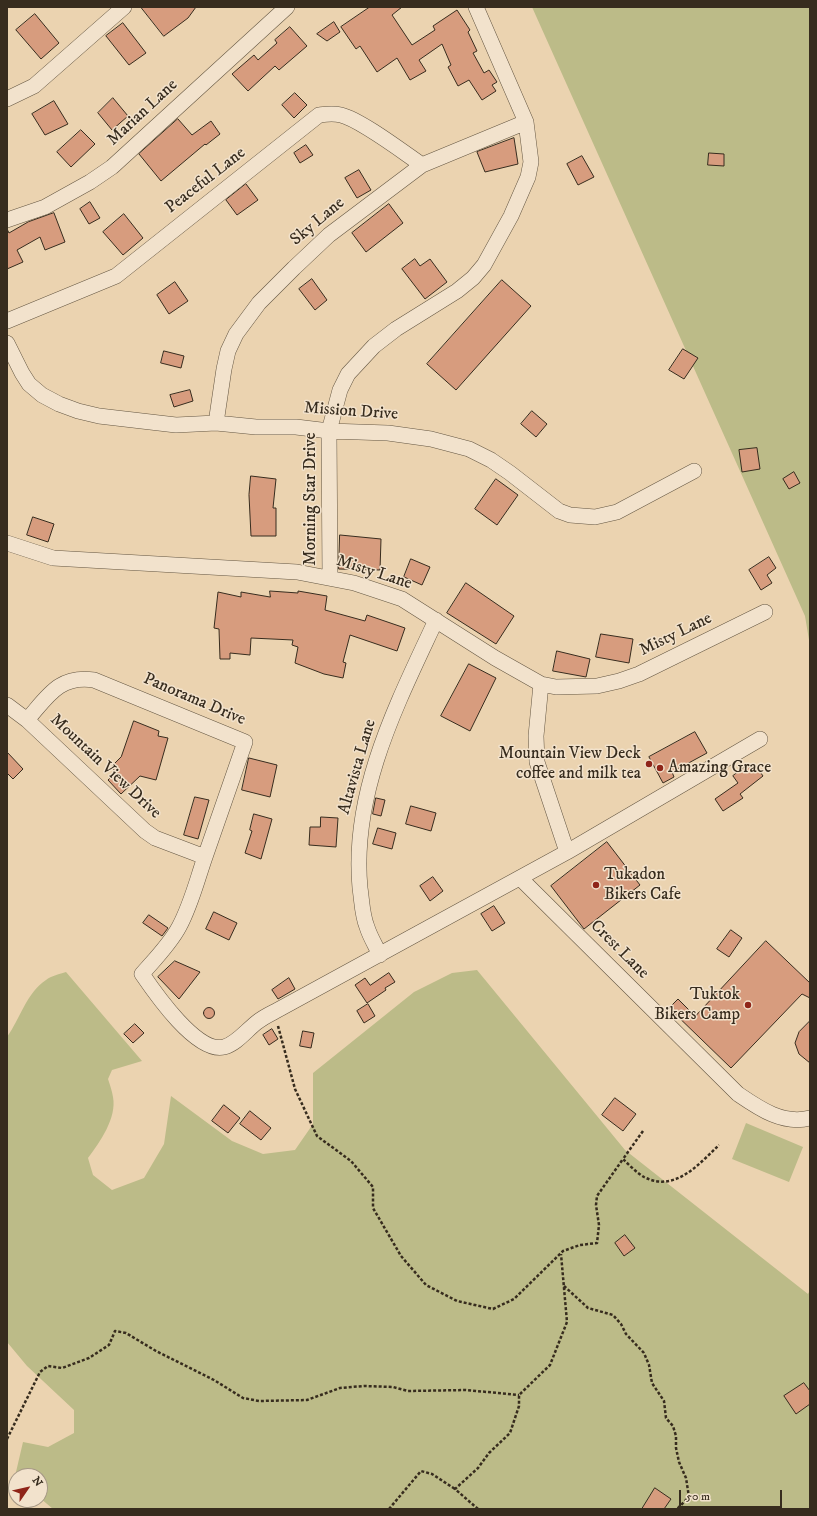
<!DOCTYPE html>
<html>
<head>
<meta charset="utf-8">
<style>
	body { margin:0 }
	#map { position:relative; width:817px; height:1516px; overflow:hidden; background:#ebd3b0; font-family:"IM FELL DW Pica",serif }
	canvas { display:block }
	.frame { position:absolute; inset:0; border:8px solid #372c1e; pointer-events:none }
	.north { position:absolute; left:8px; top:1468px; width:40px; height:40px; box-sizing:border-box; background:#f2e2cc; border:1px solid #a79986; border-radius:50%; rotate:56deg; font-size:11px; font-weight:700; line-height:16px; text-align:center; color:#372c1e }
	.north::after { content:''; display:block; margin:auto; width:14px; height:18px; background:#8f2418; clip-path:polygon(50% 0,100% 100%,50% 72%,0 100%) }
	.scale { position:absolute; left:679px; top:1490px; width:103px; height:18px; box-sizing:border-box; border:2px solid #372c1e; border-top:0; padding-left:5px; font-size:12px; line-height:14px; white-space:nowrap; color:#372c1e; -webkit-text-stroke:3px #f2e2cc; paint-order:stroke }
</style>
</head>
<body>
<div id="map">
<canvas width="817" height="1516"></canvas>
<div class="frame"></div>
<div class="north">N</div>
<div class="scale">50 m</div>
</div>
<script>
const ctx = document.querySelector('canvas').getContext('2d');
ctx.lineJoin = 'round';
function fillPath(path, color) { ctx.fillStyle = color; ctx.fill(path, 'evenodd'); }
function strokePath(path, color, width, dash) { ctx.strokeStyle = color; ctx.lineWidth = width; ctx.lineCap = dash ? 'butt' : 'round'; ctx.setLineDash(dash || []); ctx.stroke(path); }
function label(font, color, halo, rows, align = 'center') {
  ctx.font = font + ' "IM FELL DW Pica",serif'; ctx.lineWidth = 3; ctx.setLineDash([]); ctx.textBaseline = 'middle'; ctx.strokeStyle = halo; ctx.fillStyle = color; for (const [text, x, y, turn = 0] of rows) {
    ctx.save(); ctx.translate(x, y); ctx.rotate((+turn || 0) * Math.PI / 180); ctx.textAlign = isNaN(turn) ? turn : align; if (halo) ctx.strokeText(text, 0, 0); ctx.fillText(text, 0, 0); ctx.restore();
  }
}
const green = new Path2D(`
	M532,7H810V646L805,616Z
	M477,970L625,1150L808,1294L810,1290V1509H53L40,1498V1476H20L16,1472L23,1442L48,1447L74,1433V1410L27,1366L7,1342V1037C20,1019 27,992 46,980C51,976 60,974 66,972L142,1061L112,1070L108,1079C110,1085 112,1091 113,1097C117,1118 100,1142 88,1158L93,1175L112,1190L144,1178L164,1144L171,1096L232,1141L263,1154L295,1150L313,1124V1073L414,992L452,973Z
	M746,1123L803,1147L789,1182L732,1159Z`);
const building = new Path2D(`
	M141,7H196L188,18L164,36Z
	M370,7H402L392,15L412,45L435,30L433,26L457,10L470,30L468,32L477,51L473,53L484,73L489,70L497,82L492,85L496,91L482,100L469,80L458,86L448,67L451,65L442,44L419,60L426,71L410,80L397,58L377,72L360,46L356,49L341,27Z
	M35,14L59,43L41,59L16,30Z
	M334,22L340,32L327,41L317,34Z
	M123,23L146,53L129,65L106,36Z
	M290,27L307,46L279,70L275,66L248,91L232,74L254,55L258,60L277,43L275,40Z
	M295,93L307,105L294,118L282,105Z
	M113,98L128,116L112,130L98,113Z
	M54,101L68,124L45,135L32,114Z
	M178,119L192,135L211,121L220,134L206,145L205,144L161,181L139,154Z
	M81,130L95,144L71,167L57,152Z
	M514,138L518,164L485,172L477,152Z
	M306,145L313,155L300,163L294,153Z
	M709,153L724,154V166L708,165Z
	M582,156L594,177L578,185L567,164Z
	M359,170L371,190L357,198L345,178Z
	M246,184L258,200L237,215L226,200Z
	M90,202L100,218L89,224L80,209Z
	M389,204L403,223L366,252L352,233Z
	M54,213L65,242L45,250L40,237L17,250L23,262L7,269V229L9,233L28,222Z
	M124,214L143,238L123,255L103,232Z
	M415,259L420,266L430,259L447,282L425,299L402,269Z
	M312,279L327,300L315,310L299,289Z
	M502,280L531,306L456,390L427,364Z
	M175,282L188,301L169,314L157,295Z
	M683,349L698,358L684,379L669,370Z
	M164,351L184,356L181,368L161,363Z
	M190,390L193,401L174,407L170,395Z
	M532,411L547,424L536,437L521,424Z
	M757,448L760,469L742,472L739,450Z
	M794,472L800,483L789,489L783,479Z
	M251,476L276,479L273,508H276V536H251L249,495Z
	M496,479L518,495L497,525L475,509Z
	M33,517L54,524L48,542L27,535Z
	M340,535L381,539L380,570L339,569Z
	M769,557L776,568L767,575L772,583L761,590L749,570Z
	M411,559L430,567L422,585L404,577Z
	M466,583L514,616L496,644L447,613Z
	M270,591L298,593V591L327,596L325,610L365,621L367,615L405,628L397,651L350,635L343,662L346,663L343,678L324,674L295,663L298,647L292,645L293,640L251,638L250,655L230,653V659H220L219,629L214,628L218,592L241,597V592L270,597Z
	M601,634L633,639L629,663L596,657Z
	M557,651L590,659L586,677L553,671Z
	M469,664L496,678L470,731L441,716Z
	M134,721L159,731L158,736L168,738L156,780L140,776L121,794L108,780L116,772L111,767L121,757Z
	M695,732L707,753L672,772L674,777L663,783L649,757Z
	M7,752L23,769L13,779L7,773Z
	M249,758L277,765L270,797L242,790Z
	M748,765L753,772L758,769L763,776L740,794L743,798L723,811L715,799L738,783L733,776Z
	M195,797L209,800L198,839L184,835Z
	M376,798L385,800L381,816L373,814Z
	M411,806L436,813L431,831L406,824Z
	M254,814L272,819L261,859L245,853L252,831L250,830Z
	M321,817L338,818L336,847L309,845L310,827H320Z
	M378,828L396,833L392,849L373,844Z
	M607,842L640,885L584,929L551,886Z
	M433,877L443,891L430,901L420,886Z
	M494,906L505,923L492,931L481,914Z
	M214,912L237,923L229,940L206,929Z
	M149,915L168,928L162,936L143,923Z
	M731,930L742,938L729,957L717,949Z
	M766,941L810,983V998L802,994L731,1068L669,1008L678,999L695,1016Z
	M175,961L200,972L179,999L158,977Z
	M389,973L395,982L385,988L386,990L367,1003L355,985L365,978L370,985Z
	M289,978L295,989L278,999L272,990Z
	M368,1004L375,1016L364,1023L357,1011Z
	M203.5 1013a5.5 5.5 0 1 1 11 0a5.5 5.5 0 1 1-11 0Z
	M810,1021V1063L799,1054L795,1043L799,1032Z
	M135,1024L144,1033L133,1043L124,1034Z
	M272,1029L278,1039L269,1045L263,1035Z
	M303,1031L314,1033L311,1048L300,1046Z
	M615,1098L636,1114L623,1131L602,1115Z
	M224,1105L240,1118L228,1133L212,1121Z
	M250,1111L271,1128L261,1140L240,1124Z
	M625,1235L635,1248L624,1256L615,1243Z
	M804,1383L810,1391V1404L796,1414L784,1396Z
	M655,1488L671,1499L664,1509H642Z`);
const path = new Path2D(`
	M278,1026L295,1089L317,1136L351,1161L373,1187V1208L401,1256L426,1285L457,1301L493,1309L514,1299L563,1251L580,1245L597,1243L599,1225L596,1205L597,1196L623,1159
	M643,1131L623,1159C629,1165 637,1173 644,1177C675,1193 699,1164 719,1145
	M564,1286L588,1308L613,1315L621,1324L626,1334L644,1353L649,1365L652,1383L664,1401L666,1418L673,1426L676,1436V1448L679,1462L686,1478L689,1497L677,1509
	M7,1439L40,1372L48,1366L62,1368L89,1358L109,1345L115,1331L126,1333L156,1351L214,1380L243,1398L259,1401L307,1400L340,1388L364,1386L393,1387L408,1391L466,1390L519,1395
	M389,1509L421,1471L432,1474L455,1489
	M478,1509L455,1489L478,1468L489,1453L510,1433L519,1406V1395L550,1365L567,1322L561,1254`);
const minor = new Path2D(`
	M7,99L34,86L124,7
	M7,220L45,207L90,182L112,167L287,7
	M7,321L116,276L319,115C327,114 333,113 341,115C361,120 403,152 422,165
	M7,343L22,373L29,384L42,395L59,404L78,411L99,416L176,425L216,423L256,427H296L329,431L388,433L431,439L469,449L491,460L510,473L559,511L570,515L595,517L617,512L694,471
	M216,423L224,369L228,351L236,334L259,303L294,268L329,235L422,165L526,122
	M7,543L53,558L297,572L354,583L402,599L495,658L541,684L556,687L597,686L619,681L639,674L765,612
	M330,578L329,431L340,390L348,374L374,346L396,329L457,291L473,278L484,265L511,216L528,177L531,162L526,122L476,7
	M541,684L536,736L537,762L567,852
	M7,705L27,720L145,831L155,838L205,857C197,880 191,905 179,927C170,944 155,959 142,974C155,993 197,1054 224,1047C236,1044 246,1031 256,1023C261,1019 268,1015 274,1012L567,852L760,739
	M27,720C48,696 59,675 94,680L245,742L205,857
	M520,878L738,1094C760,1109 783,1125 810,1118
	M380,955C376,946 370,937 367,927C362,915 362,901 360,888C351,792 397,704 436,620`);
const markers = [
	[649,764,4,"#8f2418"],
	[660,768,4,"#8f2418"],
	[596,885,4,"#8f2418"],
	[748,1005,4,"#8f2418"]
];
const streetNames = [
	["Marian Lane",143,113,-43],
	["Peaceful Lane",206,181,-38],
	["Sky Lane",318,222,-40],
	["Mission Drive",351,412,4],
	["Morning Star Drive",311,499,-90],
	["Misty Lane",374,573,18],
	["Misty Lane",676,635,-26],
	["Panorama Drive",194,700,23],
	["Mountain View Drive",105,767,43],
	["Altavista Lane",358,767,-74],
	["Crest Lane",619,950,45]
];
const poiNames = [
	["Mountain View Deck",641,754],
	["coffee and milk tea",641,774],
	["Amazing Grace",668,768,"left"],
	["Tukadon",604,875,"left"],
	["Bikers Cafe",604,895,"left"],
	["Tuktok",740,995],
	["Bikers Camp",740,1015]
];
fillPath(green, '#bcbb88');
fillPath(building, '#d79c7e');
strokePath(building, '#372c1e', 1);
strokePath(minor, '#645642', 16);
strokePath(path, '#372c1e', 2.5, [3, 2]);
strokePath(minor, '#f2e2cc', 15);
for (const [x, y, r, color] of markers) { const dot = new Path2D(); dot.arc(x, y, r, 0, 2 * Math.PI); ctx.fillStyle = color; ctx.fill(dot); strokePath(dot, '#f2e2cc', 1.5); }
label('17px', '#372c1e', '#f2e2cc', streetNames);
label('17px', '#372c1e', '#f2e2cc', poiNames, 'right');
</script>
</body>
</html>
